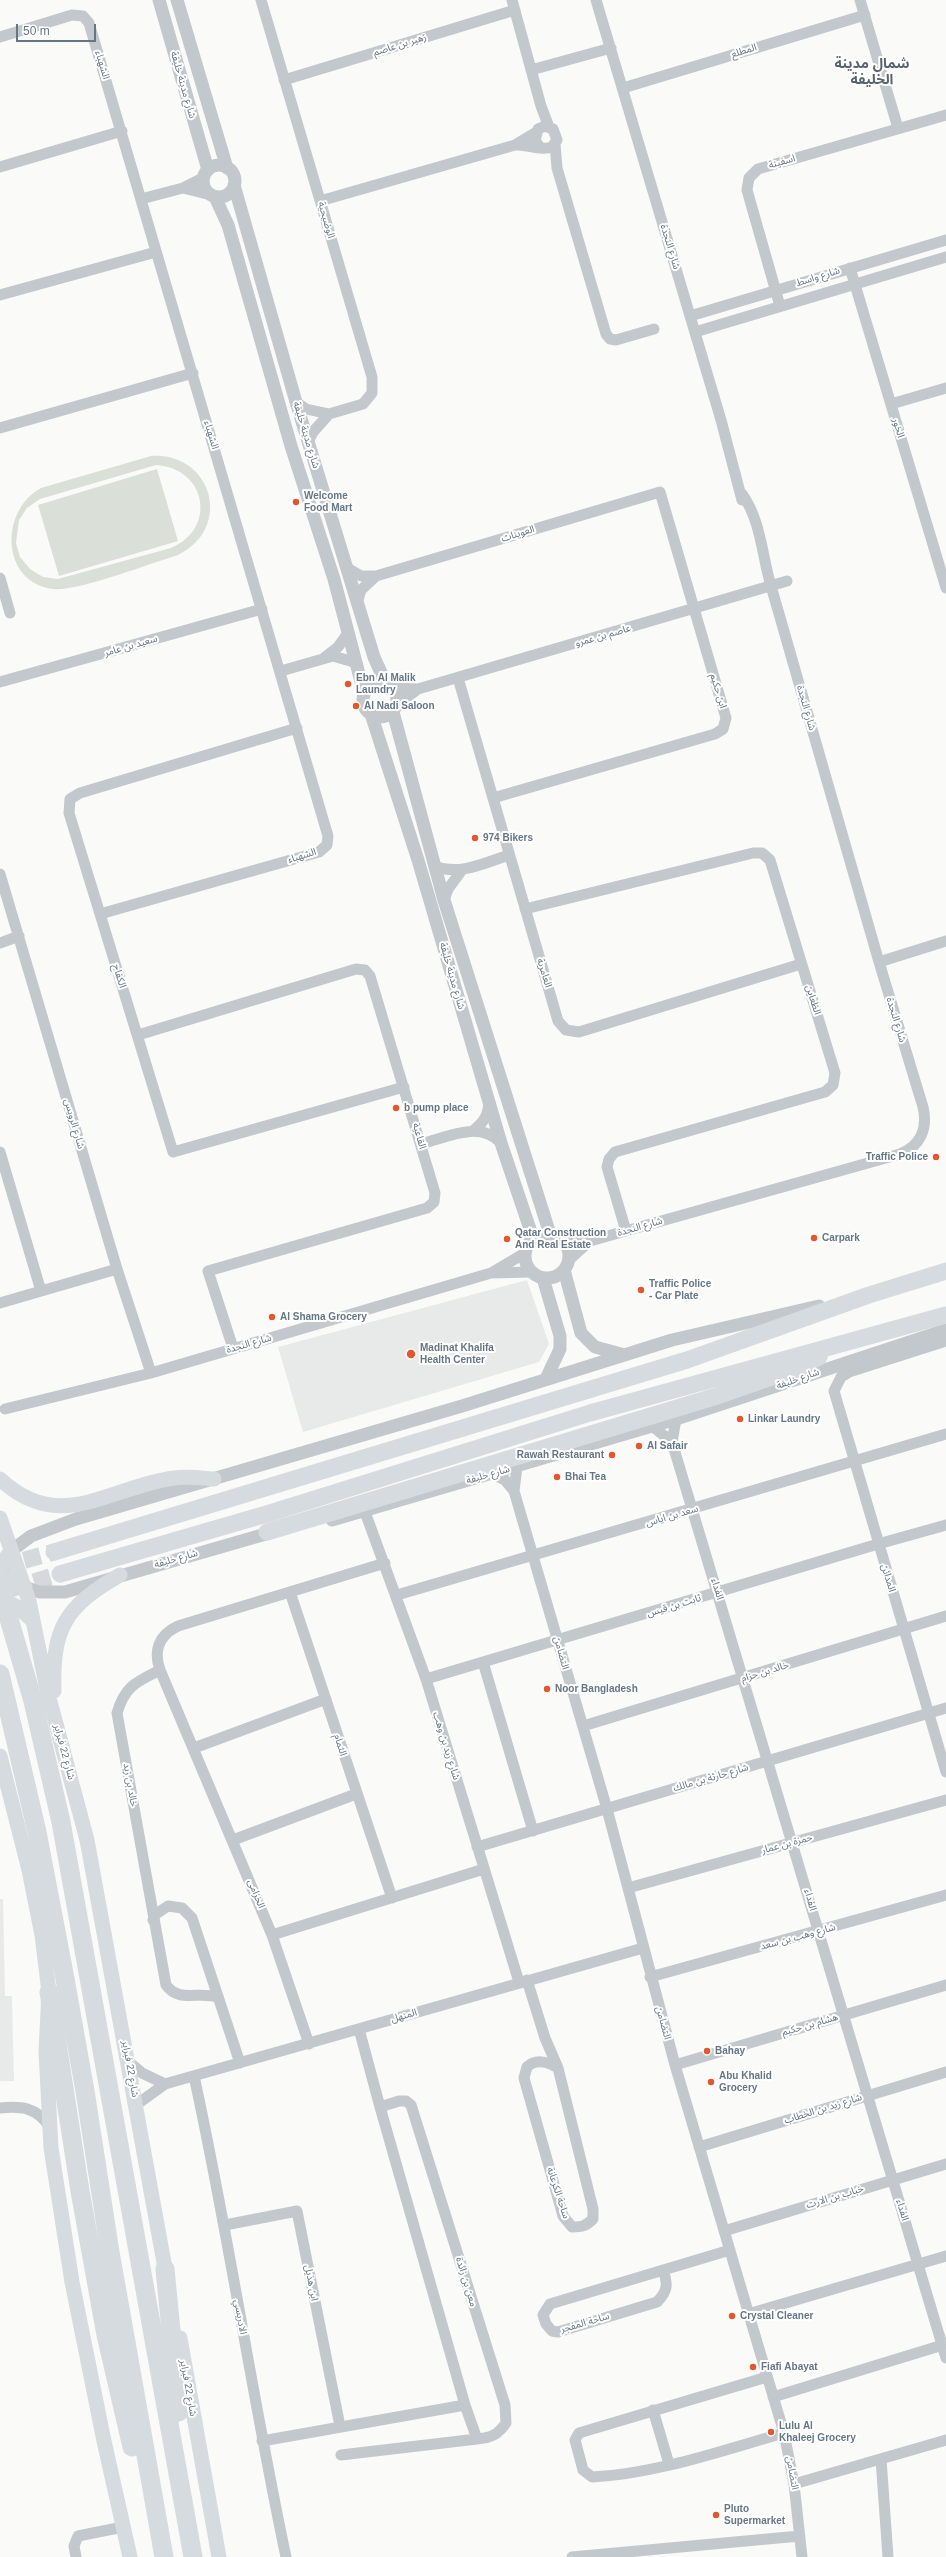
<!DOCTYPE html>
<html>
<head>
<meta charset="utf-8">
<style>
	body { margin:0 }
	#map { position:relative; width:946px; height:2557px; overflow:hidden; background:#fafaf8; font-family:Helvetica,sans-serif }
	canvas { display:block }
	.scale { position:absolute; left:16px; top:24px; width:80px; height:18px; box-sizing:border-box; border:2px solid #657683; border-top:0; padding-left:5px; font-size:12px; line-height:14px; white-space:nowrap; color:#657683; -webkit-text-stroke:3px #fff; paint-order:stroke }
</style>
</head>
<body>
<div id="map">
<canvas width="946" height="2557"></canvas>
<div class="scale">50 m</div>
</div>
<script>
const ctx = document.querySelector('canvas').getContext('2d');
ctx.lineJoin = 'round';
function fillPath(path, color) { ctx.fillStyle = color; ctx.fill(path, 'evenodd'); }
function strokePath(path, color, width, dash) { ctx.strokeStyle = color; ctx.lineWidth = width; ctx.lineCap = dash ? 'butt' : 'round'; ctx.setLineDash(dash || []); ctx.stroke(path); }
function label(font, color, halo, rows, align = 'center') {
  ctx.font = font + ' Helvetica,"Noto Sans Arabic",sans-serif'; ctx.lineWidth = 4; ctx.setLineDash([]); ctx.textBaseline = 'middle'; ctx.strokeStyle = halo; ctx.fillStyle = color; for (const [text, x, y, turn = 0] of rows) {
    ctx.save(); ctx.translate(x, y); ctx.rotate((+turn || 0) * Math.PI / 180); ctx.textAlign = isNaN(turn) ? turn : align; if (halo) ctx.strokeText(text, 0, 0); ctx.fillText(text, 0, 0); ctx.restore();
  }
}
const built = new Path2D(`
	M527,1280L549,1344L539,1362L303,1432L278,1347Z
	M0,1899H3L5,1996H12L14,2081H0Z`);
const green = new Path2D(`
	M151,456C212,452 234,528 178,555C151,563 77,592 53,589C0,582 0,510 41,488ZM156,465C206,468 218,528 171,548L58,579L43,577L30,569L20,557L16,543L19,520L27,508L40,499Z
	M157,469L178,541L59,576L38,505Z`);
const primaryTunnel = new Path2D(`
	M0,1567L54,1552
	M10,1589L60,1574`);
const minor = new Path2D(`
	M261,0L372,377V393L363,404L329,414L306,409L296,402
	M512,0L541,106L549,127
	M596,0L721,420L742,500
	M860,0L898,128
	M0,37L72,15L83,16L89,23L328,836L327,845L319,852L100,914
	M531,70L611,48
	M284,80L515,10
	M623,88L865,15
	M555,144L557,168L606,334L610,339L616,340L654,329
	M518,145C529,145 542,151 552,147L557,140L553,129L545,126L538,129L535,141L540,147
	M0,167L122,131
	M183,188L211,195
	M141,199L183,188L203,178
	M320,201L515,145L535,133
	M850,268L946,588
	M0,295L156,252
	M780,306L747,190L749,178L758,169L946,115
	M690,316L946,240
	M695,332L946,257
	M891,404L946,388
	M0,428L193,373
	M308,442L313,432L329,414
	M349,569L361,576H376L660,492L726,718L723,729L715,734L493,798
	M0,578L10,613
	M358,600L361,590L376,576
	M325,657L338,647L348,633
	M281,671L333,656L357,663
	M458,678L558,1021L566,1030L579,1032L801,964
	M0,682L262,609
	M393,688L418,689L787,581
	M397,705L418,689
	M297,728L80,793L70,799L69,813L173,1152L404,1087
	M434,866C460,876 484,863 509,855
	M0,874L117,1269L151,1373
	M444,900L448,889L462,870
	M525,909L753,853H762L770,860L835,1073L833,1085L825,1092L615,1152L609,1159L607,1167L626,1231
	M0,943L19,936
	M879,962L946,941
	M138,1035L356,969L365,970L370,976L435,1193L434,1202L427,1208L208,1271L233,1348
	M474,1130C484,1122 488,1115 489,1103
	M421,1144C448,1137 479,1120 501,1143
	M0,1152L41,1291
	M563,1240L590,1241L900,1154C921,1146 928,1128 923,1107L879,962L771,586C762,556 761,520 742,494
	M569,1260L590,1241
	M493,1272L525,1253
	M0,1303L117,1269
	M946,1341L849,1372L841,1377L834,1391L946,1772
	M5,1409L151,1373L491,1273L531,1272
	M652,1426L672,1442L946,2358
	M672,1442L676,1419
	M517,1467L514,1491L607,1809L675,2065L784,2433L794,2484L802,2557
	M493,1474L505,1480L514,1491
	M365,1512L426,1679L519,1982
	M290,1592L392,1898
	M397,1595L946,1434
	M483,1662L533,1831
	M160,1670C136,1682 125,1686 117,1713L166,1985C179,2003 198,1991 217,1997
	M426,1679L878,1544L946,1525
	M583,1726L946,1616
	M194,1748L326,1699
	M233,1840L356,1794
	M477,1847L946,1708
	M628,1888L946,1800
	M153,1920L156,1914L168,1906L182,1908L192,1918L240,2063
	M272,1935L484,1869
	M650,1977L946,1895
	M527,1980L545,2038L558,2068L593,2209V2219C586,2226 582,2227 572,2227L563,2216L524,2078L527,2067C536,2058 548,2062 558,2068
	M359,2029L380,2107
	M309,2044L272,1935L160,1670C153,1650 159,1635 178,1626L385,1563
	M129,2062L142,2073L165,2084
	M675,2065L946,1985
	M194,2076C229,2236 252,2397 286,2557
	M399,2101H406L411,2105L505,2405L506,2423C498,2435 490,2438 477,2439L465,2405L380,2107Z
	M136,2105L165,2084L643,1948
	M0,2108C21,2106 36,2107 49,2126
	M699,2147L946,2072
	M225,2225L297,2211L340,2426
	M724,2231L946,2164
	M663,2270C668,2284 668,2291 657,2302L558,2332L552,2331L546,2324L543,2315L550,2304L730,2250
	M748,2314L946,2256
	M767,2377L579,2433L575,2440L583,2470L592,2477C656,2474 723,2450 784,2433
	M773,2397L946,2344
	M653,2410L669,2464
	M262,2441L465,2405
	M341,2455L477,2439
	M881,2459L888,2557
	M794,2484L946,2440
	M76,2557L74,2546L78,2536L123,2527
	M572,2557L800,2536`);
const tertiary = new Path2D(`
	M159,0L208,170
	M177,0L227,168
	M203 181a16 16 0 1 1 32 0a16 16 0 1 1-32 0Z
	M234,185L296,402L374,657L386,684
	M215,197L228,225L291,446L334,579L364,693
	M363 700a17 17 0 1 1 34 0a17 17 0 1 1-34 0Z
	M393,712L444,900L550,1234
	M371,714L418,860L501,1143L533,1238
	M525 1256a22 22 0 1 1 44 0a22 22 0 1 1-44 0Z
	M564,1270L581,1333L595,1347L621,1354
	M543,1278L560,1336V1349L546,1379
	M332,1520L676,1419L946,1330
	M11,1551L31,1536L76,1519L462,1406L672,1340L819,1306
	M25,1587L39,1592H65L276,1531`);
const secondary = new Path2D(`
	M0,1479C60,1535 108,1487 174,1478C187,1476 201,1478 214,1479
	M0,1518L29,1601L48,1694L87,1840L167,2279
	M0,1566L11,1551
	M0,1577L25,1587
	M0,1598L19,1608L32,1620
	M54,1691C52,1627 66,1606 120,1575
	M0,1756L29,1870L42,1935L49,1992L46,2051L51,2148L72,2282L104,2441L130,2557
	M180,2338L219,2557`);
const primary = new Path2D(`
	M267,1532L717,1396L792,1370L819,1357
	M54,1552L687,1360L869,1295L946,1271
	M60,1574L270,1513L590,1413L946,1315`);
const motorway = new Path2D(`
	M0,1588L33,1701L61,1822L193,2557
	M0,1674L37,1832L64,1973L85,2091L110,2252L164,2557
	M49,1992L80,2191L106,2335L132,2447
	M165,2269L179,2412`);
const markers = [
	[296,502,4,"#e4572e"],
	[348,684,4,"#e4572e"],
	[356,706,4,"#e4572e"],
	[475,838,4,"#e4572e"],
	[396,1108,4,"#e4572e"],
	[936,1157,4,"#e4572e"],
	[814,1238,4,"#e4572e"],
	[507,1239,4,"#e4572e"],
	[641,1290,4,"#e4572e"],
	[272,1317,4,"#e4572e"],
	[411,1354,5,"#e4572e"],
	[740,1419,4,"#e4572e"],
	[639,1446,4,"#e4572e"],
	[612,1455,4,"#e4572e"],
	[557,1477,4,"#e4572e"],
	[547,1689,4,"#e4572e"],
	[707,2051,4,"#e4572e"],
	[711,2082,4,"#e4572e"],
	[732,2316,4,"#e4572e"],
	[753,2367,4,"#e4572e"],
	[771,2432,4,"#e4572e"],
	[716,2515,4,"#e4572e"]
];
const streetNames = [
	["زهير بن عاصم",400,45,-17],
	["المطلع",744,51,-17],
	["الشهباء",102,65,74],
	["شارع مدينة خليفة",183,85,74],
	["اسفينة",782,162,-16],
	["الوضيحية",326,220,74],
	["شارع النجدة",670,247,73],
	["شارع واسط",818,277,-17],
	["الخور",898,428,73],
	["الشهباء",211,435,74],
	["شارع مدينة خليفة",306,435,73],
	["العوينات",518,534,-17],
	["عاصم بن عمرو",603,636,-16],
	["سعيد بن عامر",131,646,-16],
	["ابن حكيم",718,691,73],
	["شارع النجدة",806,708,74],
	["الشهباء",302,856,-17],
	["العامرية",544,973,73],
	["الكفاح",119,976,73],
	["شارع مدينة خليفة",452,976,74],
	["الظعاين",813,1000,72],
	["شارع النجدة",896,1020,73],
	["شارع الرويس",74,1124,74],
	["القاعية",419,1136,74],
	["شارع النجدة",640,1227,-16],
	["شارع النجدة",249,1344,-16],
	["شارع خليفة",798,1379,-19],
	["شارع خليفة",488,1475,-16],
	["سعد بن اياس",672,1516,-16],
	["شارع خليفة",176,1559,-16],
	["المدائن",888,1578,73],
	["الفداء",717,1589,73],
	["ثابت بن قيس",674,1606,-17],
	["التضامن",561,1653,74],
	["خالد بن حزام",765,1672,-17],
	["الثمام",340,1745,72],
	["شارع زيد بن وهب",446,1746,73],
	["شارع 22 فبراير",64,1752,75],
	["شارع حارثة بن مالك",711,1778,-16],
	["خالد بن زيد",130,1785,80],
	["حمزة بن عمار",787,1844,-15],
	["الخزامى",256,1894,68],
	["الفداء",810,1900,74],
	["شارع وهب بن سعد",798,1937,-15],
	["المنهل",404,2016,-16],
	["التضامن",663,2023,74],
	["هشام بن حكيم",810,2025,-16],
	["شارع 22 فبراير",130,2069,80],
	["شارع زيد بن الخطاب",823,2109,-17],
	["ساحة الكرعانة",558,2193,72],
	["خباب بن الارت",835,2197,-17],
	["الفداء",902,2210,73],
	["معن بن زائدة",466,2282,73],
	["ابن هذيل",311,2283,79],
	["الادريسي",240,2317,80],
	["ساحة المفجر",585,2323,-16],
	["شارع 22 فبراير",188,2388,80],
	["التضامن",792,2473,80]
];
const poiNames = [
	["Welcome",304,496],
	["Food Mart",304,508],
	["Ebn Al Malik",356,678],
	["Laundry",356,690],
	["Al Nadi Saloon",364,706],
	["974 Bikers",483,838],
	["b pump place",404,1108],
	["Traffic Police",928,1157,"right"],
	["Qatar Construction",515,1233],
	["And Real Estate",515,1245],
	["Carpark",822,1238],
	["Traffic Police",649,1284],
	["- Car Plate",649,1296],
	["Al Shama Grocery",280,1317],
	["Madinat Khalifa",420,1348],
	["Health Center",420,1360],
	["Linkar Laundry",748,1419],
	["Al Safair",647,1446],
	["Rawah Restaurant",604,1455,"right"],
	["Bhai Tea",565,1477],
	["Noor Bangladesh",555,1689],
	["Bahay",715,2051],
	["Abu Khalid",719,2076],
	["Grocery",719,2088],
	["Crystal Cleaner",740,2316],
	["Fiafi Abayat",761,2367],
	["Lulu Al",779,2426],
	["Khaleej Grocery",779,2438],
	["Pluto",724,2509],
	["Supermarket",724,2521]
];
const districtNames = [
	["شمال مدينة",872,64],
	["الخليفة",872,80]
];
fillPath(built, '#e8e9e9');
fillPath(green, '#dadfd7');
strokePath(primaryTunnel, '#d5d9db', 17, [17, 8]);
strokePath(minor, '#c3c8cc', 11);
strokePath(tertiary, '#c3c8cc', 13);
strokePath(secondary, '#d6dbdf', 15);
strokePath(primary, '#d6dbdf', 17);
strokePath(motorway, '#d6dbdf', 19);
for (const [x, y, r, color] of markers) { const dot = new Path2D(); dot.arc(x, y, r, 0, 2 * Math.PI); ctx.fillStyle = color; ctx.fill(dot); strokePath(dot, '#fff', 1.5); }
label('10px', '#657683', '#fff', streetNames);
label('bold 10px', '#657683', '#fff', poiNames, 'left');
label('bold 14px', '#57646e', '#fff', districtNames);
</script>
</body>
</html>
